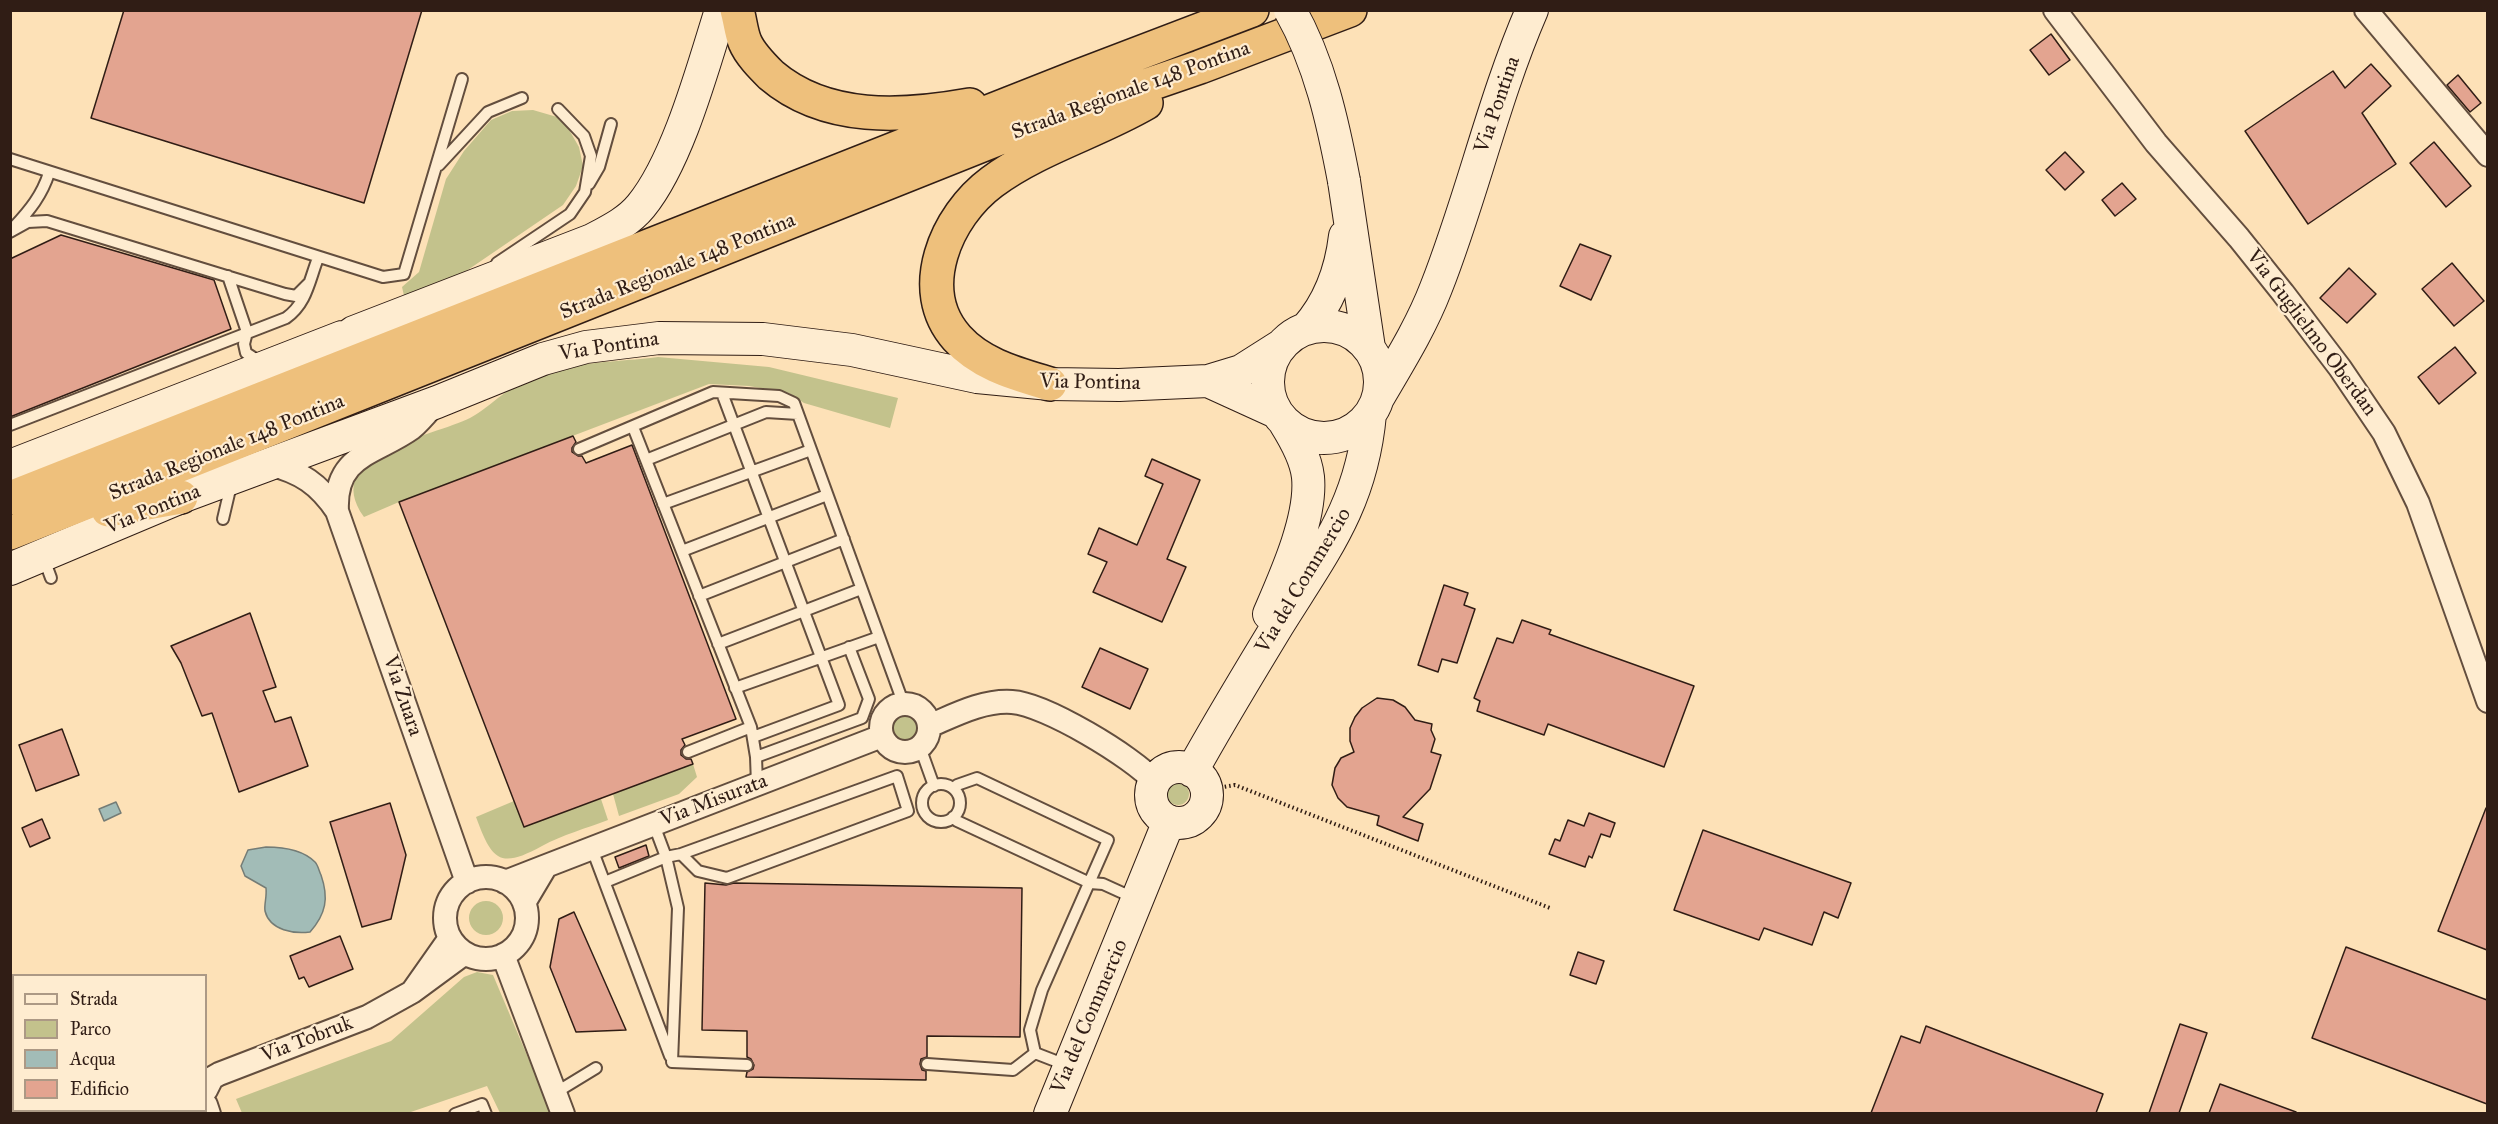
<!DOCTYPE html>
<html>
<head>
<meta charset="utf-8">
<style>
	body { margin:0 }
	#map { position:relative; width:2498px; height:1124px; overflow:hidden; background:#fde1b7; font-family:"IM FELL Great Primer",serif }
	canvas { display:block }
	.frame { position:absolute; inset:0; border:12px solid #301d15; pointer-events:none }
	.legend { position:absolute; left:12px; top:974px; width:195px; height:138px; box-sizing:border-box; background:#feecd0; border:2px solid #ac9985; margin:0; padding:8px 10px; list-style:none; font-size:18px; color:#301d15 }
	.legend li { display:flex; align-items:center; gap:12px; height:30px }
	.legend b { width:30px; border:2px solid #ac9985 }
</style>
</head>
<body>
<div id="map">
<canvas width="2498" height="1124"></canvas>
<div class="frame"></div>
<ul class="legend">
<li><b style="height:8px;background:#feecd0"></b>Strada</li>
<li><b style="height:16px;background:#c3c28c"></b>Parco</li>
<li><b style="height:16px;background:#a2bcb7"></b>Acqua</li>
<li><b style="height:16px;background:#e3a490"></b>Edificio</li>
</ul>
</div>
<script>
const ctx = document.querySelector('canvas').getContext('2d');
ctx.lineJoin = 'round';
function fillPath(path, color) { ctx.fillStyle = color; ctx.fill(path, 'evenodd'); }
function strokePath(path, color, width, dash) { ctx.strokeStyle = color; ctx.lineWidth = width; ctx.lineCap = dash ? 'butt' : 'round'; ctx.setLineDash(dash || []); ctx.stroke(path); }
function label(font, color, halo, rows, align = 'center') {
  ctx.font = font + ' "IM FELL Great Primer",serif'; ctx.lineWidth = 4.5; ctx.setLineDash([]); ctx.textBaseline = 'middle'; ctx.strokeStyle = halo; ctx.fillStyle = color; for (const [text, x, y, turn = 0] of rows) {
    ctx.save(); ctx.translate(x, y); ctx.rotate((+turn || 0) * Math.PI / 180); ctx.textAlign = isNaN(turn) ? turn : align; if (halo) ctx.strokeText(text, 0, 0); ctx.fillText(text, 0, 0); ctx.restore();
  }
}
const green = new Path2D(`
	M533,110L557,117L568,128L579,147L583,166L576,186L563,205L453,280L405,300L402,287L419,272L446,179L464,151L491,120L512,111Z
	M658,357L769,367L898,398L890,428L804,403L789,393L749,386L709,384L399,502L364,517C319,453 432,437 470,418C491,407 513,382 535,374C573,362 618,362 658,357Z
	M890 728a15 15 0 1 1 30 0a15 15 0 1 1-30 0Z
	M693,764L697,777L679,794L619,816L613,794Z
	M1167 794a11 11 0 1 1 22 0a11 11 0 1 1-22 0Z
	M601,799L608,820C587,828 562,835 542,846C500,869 492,861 476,817L514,801L524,826Z
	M469 918a17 17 0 1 1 34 0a17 17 0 1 1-34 0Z
	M477,972L493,975L551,1112L500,1113L487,1086L405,1114L242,1113L236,1099L391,1041L464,977Z`);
const water = new Path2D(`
	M116,802L121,813L104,821L99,809Z
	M266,847C283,847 302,849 315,862C318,865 319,871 321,875C329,898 326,914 310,932C295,934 270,931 265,911C264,904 267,897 266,888L245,876L241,866L248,850Z`);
const building = new Path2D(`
	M124,10H422L364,203L91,118Z
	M2051,34L2070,60L2049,75L2030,50Z
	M2371,64L2391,86L2362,113L2396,164L2308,224L2245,131L2333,71L2345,88Z
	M2458,75L2481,103L2470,112L2447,85Z
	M2434,142L2471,186L2446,207L2410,163Z
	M2065,152L2084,172L2065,190L2046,170Z
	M2122,183L2136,199L2115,216L2102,200Z
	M61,235L214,280L231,329L10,417V259Z
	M1580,244L1611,256L1591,300L1560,286Z
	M2452,263L2484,301L2454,326L2422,289Z
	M2349,268L2376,294L2347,323L2320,298Z
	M2455,347L2476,373L2439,404L2418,377Z
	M573,436L576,442L572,448V452L578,456H582L586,463L632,445L736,719L682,739L685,745L681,750V755L686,759H691L693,764L524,827L399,502Z
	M1152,459L1200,480L1167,559L1186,567L1162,622L1093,592L1107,562L1088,554L1099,528L1137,545L1163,484L1145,476Z
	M1444,585L1468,593L1464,605L1475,609L1457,663L1442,659L1438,672L1418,665Z
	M250,613L276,687L263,691L275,722L291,717L308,766L239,792L212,713L202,716L181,663L171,646Z
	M1522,620L1551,630L1549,634L1694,686L1664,767L1548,724L1544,735L1477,711L1480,701L1474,698L1497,638L1513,643Z
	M1100,648L1148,669L1130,709L1082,687Z
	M1377,698L1393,700L1405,707L1415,720L1432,724L1431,730L1435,739L1431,752L1441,755L1430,789L1403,817L1423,824L1418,841L1377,825L1379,816L1347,807L1338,798L1332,785L1335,768L1341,758L1354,752L1350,741V728L1355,717L1362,708Z
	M62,729L79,775L36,791L19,745Z
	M390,803L406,855L391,919L362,927L330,822Z
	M2486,808L2487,809V950L2438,931Z
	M1589,813L1615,823L1610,837L1601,834L1592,858L1589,856L1585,867L1549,854L1555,839L1560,841L1568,820L1584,826Z
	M42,819L50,838L30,847L22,828Z
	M1703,830L1851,883L1838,918L1824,912L1812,945L1764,928L1759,940L1674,910Z
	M646,845L649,856L619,868L615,857Z
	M705,883L726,885L734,883L1022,888L1020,1037L927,1036V1057L921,1059L920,1064L922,1070L926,1071V1080L746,1077L747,1072L753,1069L754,1065L751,1059L747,1057V1031L702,1030Z
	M574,912L626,1030L576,1032L550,967L559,919Z
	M340,936L353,969L309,987L304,977L299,979L290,956Z
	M2346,947L2487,1000V1104L2312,1038Z
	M1578,952L1604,961L1596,984L1570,975Z
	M2180,1024L2207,1033L2179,1113H2149Z
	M1926,1026L2103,1094L2096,1113H1871L1901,1036L1920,1043Z
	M2220,1084L2296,1112L2295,1113H2209Z`);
const path = new Path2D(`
	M1207,790L1235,785L1550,908`);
const lane = new Path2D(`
	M10,159L383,277L404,274L462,79
	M439,165L488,112L522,98
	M589,184L599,167L611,124
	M14,227C30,210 42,195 49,173
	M10,232L28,222L47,221L285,294L296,296L308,284
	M497,263L570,214L585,192L591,156L584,136L558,109
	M228,276L247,332L244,344L246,353L260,362
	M722,393L839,705L753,737
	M10,425L286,318C307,303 309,281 318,258
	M633,427L751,727L756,757L757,784
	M579,449L713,392L779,396L794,403L904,705
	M646,460L766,412L798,414
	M663,504L811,450
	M223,519L231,485
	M682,551L827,495
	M44,559L51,578
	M699,596L844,539
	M718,644L861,589
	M735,688L879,637
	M920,747L934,786
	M688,752L751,727
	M756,757L862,718L869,699L849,647
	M922 803a19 19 0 1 1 38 0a19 19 0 1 1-38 0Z
	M954,789L957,785L977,778L1108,840L1042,990L1030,1030L1035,1053
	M953,817L957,821L1090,883L1103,884L1136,899
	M654,825L666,857L678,908L672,1062
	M592,849L670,1056
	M605,882L666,857L681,854L897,776L908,811L727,878L698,871L681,854
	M672,1062L747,1065
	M927,1064L1013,1070L1035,1053L1066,1065
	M555,1093L596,1068
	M455,1114L482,1104L486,1114`);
const street = new Path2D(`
	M2055,10L2156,143L2239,238L2283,293L2340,368L2384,433L2418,503L2488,701
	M2366,10L2488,155
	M269,464C301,472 319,484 337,511C334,454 376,454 412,428C419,422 425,415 431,408
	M337,511L467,882
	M881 728a24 24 0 1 1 48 0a24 24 0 1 1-48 0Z
	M929,726C955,715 983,700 1012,702C1045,704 1133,757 1155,782
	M546,866L882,736
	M445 918a41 41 0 1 1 82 0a41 41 0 1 1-82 0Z
	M505,882L546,866L524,903
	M450,938L412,992L465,953
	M503,955L563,1114
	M206,1090L212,1078L219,1074L367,1017L412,992
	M206,1105L209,1114`);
const secondary = new Path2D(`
	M1344,181L1369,348
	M1268 382a56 56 0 1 1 112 0a56 56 0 1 1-112 0Z
	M1306,329C1329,303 1341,270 1345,236
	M324,353L354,332L592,240C609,231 628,222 641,206C678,161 703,67 721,10
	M1208,381L1276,412
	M1378,398C1399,362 1421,327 1436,288C1472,197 1493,100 1532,10
	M10,466L342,337
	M10,569L181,497L437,402L543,359L586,347L659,338L763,339L852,350L977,377L1050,384L1119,385L1208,381L1241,371L1282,345
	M1269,614C1285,577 1312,518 1308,477C1306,458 1295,439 1285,423
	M1151 795a28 28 0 1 1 56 0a28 28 0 1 1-56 0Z
	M1192,771C1219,722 1249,673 1278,625C1324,551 1362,504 1370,414
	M1050,1114L1169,821`);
const highway = new Path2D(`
	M737,10C740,20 741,33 745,42C750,54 762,66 771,75C826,122 903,117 970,105
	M1050,384C1017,374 981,365 957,338C914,290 946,216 992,182C1038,148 1096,132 1146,103
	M10,498L1079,76L1252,10
	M108,510L181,497
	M10,533L1040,122L1200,67L1350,10`);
const secondaryBridge = new Path2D(`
	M1290,10C1320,63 1333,123 1344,181`);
const streetNames = [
	["Strada Regionale 148 Pontina",1131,91,-20],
	["Via Pontina",1498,105,-71],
	["Strada Regionale 148 Pontina",678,267,-22],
	["Via Guglielmo Oberdan",2311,333,53],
	["Via Pontina",609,347,-9],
	["Via Pontina",1090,383,1],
	["Strada Regionale 148 Pontina",227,448,-22],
	["Via Pontina",153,510,-22],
	["Via del Commercio",1304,581,-59],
	["Via Zuara",402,696,71],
	["Via Misurata",714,801,-21],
	["Via del Commercio",1090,1017,-67],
	["Via Tobruk",307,1040,-21]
];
fillPath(green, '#c3c28c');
fillPath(water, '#a2bcb7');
strokePath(water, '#747c76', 1.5);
fillPath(building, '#e3a490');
strokePath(building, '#301d15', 1.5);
strokePath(lane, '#634e3e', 14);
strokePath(street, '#634e3e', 26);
strokePath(secondary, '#301d15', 34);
strokePath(highway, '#301d15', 36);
strokePath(path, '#301d15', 4, [1.5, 3]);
strokePath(lane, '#feecd0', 10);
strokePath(street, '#feecd0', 22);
strokePath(secondary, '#feecd0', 32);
strokePath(highway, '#eec07c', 33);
strokePath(secondaryBridge, '#301d15', 34, []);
strokePath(secondaryBridge, '#feecd0', 32);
label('21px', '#301d15', '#feecd0', streetNames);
</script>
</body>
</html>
